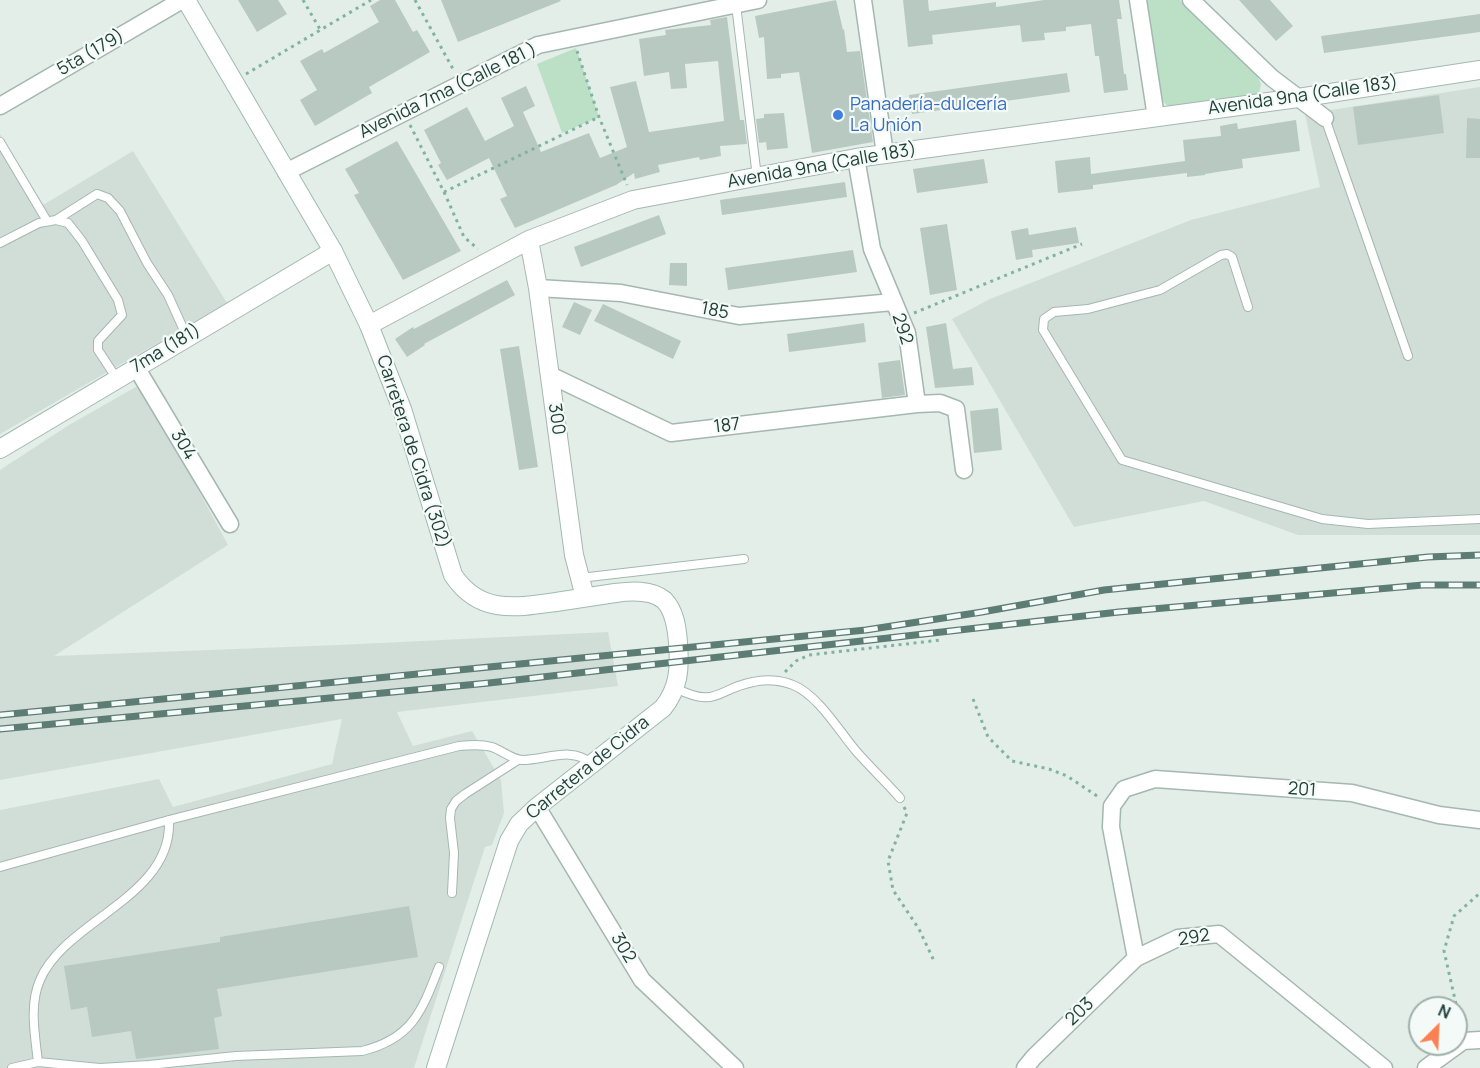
<!DOCTYPE html>
<html>
<head>
<meta charset="utf-8">
<style>
	body { margin:0 }
	#map { position:relative; width:1480px; height:1068px; overflow:hidden; background:#e3eee9; font-family:Manrope,sans-serif }
	canvas { display:block }
	.north { position:absolute; left:1408px; top:996px; width:60px; height:60px; box-sizing:border-box; background:#f4faf7; border:2px solid #a0b0ab; border-radius:50%; rotate:24deg; font-size:16px; font-weight:700; line-height:24px; text-align:center; color:#214139 }
	.north::after { content:''; display:block; margin:auto; width:21px; height:27px; background:#fa8154; clip-path:polygon(50% 0,100% 100%,50% 72%,0 100%) }
</style>
</head>
<body>
<div id="map">
<canvas width="1480" height="1068"></canvas>
<div class="north">N</div>
</div>
<script>
const ctx = document.querySelector('canvas').getContext('2d');
ctx.lineJoin = 'round';
function fillPath(path, color) { ctx.fillStyle = color; ctx.fill(path, 'evenodd'); }
function strokePath(path, color, width, dash) { ctx.strokeStyle = color; ctx.lineWidth = width; ctx.lineCap = dash ? 'butt' : 'round'; ctx.setLineDash(dash || []); ctx.stroke(path); }
function label(font, color, halo, rows, align = 'center') {
  ctx.font = font + ' Manrope,sans-serif'; ctx.lineWidth = 4.5; ctx.setLineDash([]); ctx.textBaseline = 'middle'; ctx.strokeStyle = halo; ctx.fillStyle = color; for (const [text, x, y, turn = 0] of rows) {
    ctx.save(); ctx.translate(x, y); ctx.rotate((+turn || 0) * Math.PI / 180); ctx.textAlign = isNaN(turn) ? turn : align; if (halo) ctx.strokeText(text, 0, 0); ctx.fillText(text, 0, 0); ctx.restore();
  }
}
const built = new Path2D(`
	M1480,87V535H1298L1204,501L1074,527L952,319L990,299L1191,220L1320,187L1305,114Z
	M0,134L43,205L133,151L227,303L0,434Z
	M141,384L228,545L54,656L338,645L608,632L618,686L397,712L413,746L472,731L501,780L504,813L492,845L485,847L414,1068H0V810L159,779L173,807L332,764L342,719L0,780V470L69,425Z`);
const green = new Path2D(`
	M1147,0H1180L1257,75L1261,84L1259,94L1253,98L1170,108L1162,101Z
	M576,48L599,117L562,133L537,64Z`);
const building = new Path2D(`
	M238,0H278L287,14L257,32Z
	M380,0H395L413,32L417,30L430,52L369,87L372,93L315,126L300,100L317,90L300,61L322,49L324,53L379,22L370,6Z
	M441,0H560L561,1L458,42Z
	M836,0L843,30L844,29L847,52L860,51L873,142L812,153L799,72L781,74V78L767,79L764,37L759,38L755,16Z
	M903,0H928L929,11L996,2V7L1044,0H1119L1122,19H1117L1124,74H1126L1128,90L1104,93L1099,56H1095L1091,24L1066,27V31L1044,33L1045,40L1022,42L1020,25L932,35L933,44L908,47Z
	M1239,0H1270L1293,26L1276,41Z
	M1480,14V32L1324,53L1321,36Z
	M727,17L740,120H744L747,144L720,146L721,156L700,160L699,157L658,165L660,172L635,179L634,173L616,185L515,228L500,199L507,196L489,158L447,180L438,165L441,163L424,130L467,107L485,141L514,126L501,98L526,86L535,106L523,112L541,152L589,133L600,158L627,147L610,87L636,81L649,132L724,121L718,61L685,64L687,88L671,89L669,72L644,76L639,39L666,35L665,30L711,25L710,20Z
	M1067,73L1070,92L912,114L909,95Z
	M1439,95L1444,133L1358,145L1353,107Z
	M784,113L788,148L767,150L766,142L759,143L756,119L764,118V114Z
	M1467,118L1480,119V158H1466Z
	M1296,120L1300,151L1242,159L1243,168L1205,174V175L1187,177V173L1093,185V189L1058,193L1055,161L1090,157L1091,174L1185,161L1183,140L1221,136L1220,126L1237,123L1238,129Z
	M397,141L461,251L403,280L354,195L359,193L345,169Z
	M984,159L988,183L917,193L913,169Z
	M845,182L847,197L722,215L720,200Z
	M659,215L666,234L581,267L574,247Z
	M947,224L957,290L930,295L920,228Z
	M1076,227L1079,243L1032,250L1033,257L1016,260L1011,231L1028,228L1029,235Z
	M853,250L857,272L728,290L725,268Z
	M670,263H687V286L669,285Z
	M507,280L515,295L424,344L425,345L407,357L395,339L413,327L414,329Z
	M574,302L592,310L580,335L562,327Z
	M603,304L681,341L673,359L594,321Z
	M864,323L866,342L789,352L787,334Z
	M946,323L953,369L972,367L974,385L935,388L926,327Z
	M519,346L538,467L519,470L500,349Z
	M900,360L905,395L882,398L878,363Z
	M998,408L1002,450L974,453L970,411Z
	M409,906L418,957L217,989L222,1016L214,1018L219,1049L136,1059L131,1031L92,1037L87,1007L71,1010L64,966L220,942V937Z`);
const path = new Path2D(`
	M303,0L321,31
	M415,0L453,69
	M577,51L599,117L627,185
	M246,74L371,0
	M410,125L444,192L599,117
	M444,192L464,237L478,249
	M914,313L1082,244
	M785,672L796,661L809,655L941,640
	M973,699L988,737L1012,761L1049,769L1067,776L1100,798
	M904,807L907,813L888,861L893,890L919,929L934,961
	M1461,1026L1444,951L1454,916L1480,893`);
const service = new Path2D(`
	M736,5L757,177
	M1325,118L1408,356
	M0,142L47,221
	M56,220L97,194L108,198L120,211L147,263L168,295L187,337
	M0,243L39,223L56,220L68,223L82,241L118,300L122,315L98,341V350L117,379
	M1248,307L1232,257L1227,254L1221,255L1160,290L1088,309L1054,312L1044,319L1043,330L1122,460L1322,519L1368,524L1480,519
	M580,578L744,559
	M675,688C718,709 716,689 753,682C765,679 781,680 793,685C818,695 839,731 856,751C870,767 886,782 900,798
	M0,867L169,820L459,746C470,745 481,744 492,747C503,751 511,759 522,760C546,760 571,746 591,763
	M452,893L454,853L450,818L451,809L456,801L465,794L518,760
	M38,1062C35,1035 29,1005 40,980C65,920 173,897 169,820
	M12,1068L38,1062L100,1068L149,1065L236,1056L362,1051C412,1039 422,1011 439,967`);
const minor = new Path2D(`
	M863,0L885,154
	M1138,0L1156,117
	M1191,0L1272,78L1325,118
	M0,106L182,0
	M856,158L872,249L907,333L917,404
	M286,172L538,45L758,0
	M538,288L621,293L739,316L893,302
	M136,367L230,524
	M550,375L671,433L917,404L940,403L956,409L964,470
	M537,807L642,980L735,1068
	M1136,958L1111,827L1112,806L1124,789L1155,779L1352,793L1439,815L1480,820
	M1025,1068L1034,1057L1136,958L1178,938L1219,934L1384,1068
	M1426,1068L1463,1041L1480,1040`);
const tertiary = new Path2D(`
	M529,240L538,288L574,555L585,597
	M369,325L529,240L633,200L856,158L1298,98L1480,70
	M0,449L333,251`);
const secondary = new Path2D(`
	M186,0L333,251L369,325L402,409L453,575C479,614 514,608 556,602C575,599 595,596 615,593C630,591 651,589 664,600C675,611 677,629 678,643C680,668 679,688 663,708L537,807L519,824L509,841L436,1068`);
const rail = new Path2D(`
	M0,715L866,630L982,612L1104,590L1428,557L1480,555
	M0,729L489,683L1119,612L1423,585H1480`);
const markers = [
	[838,115,6,"#3f7fe0"]
];
const streetNames = [
	["5ta (179)",91,53,-30],
	["Avenida 7ma (Calle 181 )",448,91,-26],
	["Avenida 9na (Calle 183)",1303,96,-8],
	["Avenida 9na (Calle 183)",822,166,-10],
	["185",715,311,11],
	["292",902,329,72],
	["7ma (181)",166,349,-31],
	["300",556,419,82],
	["187",727,426,-7],
	["304",183,445,59],
	["Carretera de Cidra (302)",413,452,72],
	["Carretera de Cidra",588,768,-39],
	["201",1302,790,4],
	["292",1194,938,-9],
	["302",623,948,59],
	["203",1080,1012,-44]
];
const shopNames = [
	["Panadería-dulcería",850,105],
	["La Unión",850,126]
];
fillPath(built, '#d1ded8');
fillPath(green, '#bbe0c6');
fillPath(building, '#b8c9c2');
strokePath(service, '#a5b7b1', 10);
strokePath(minor, '#a5b7b1', 19);
strokePath(tertiary, '#a5b7b1', 20);
strokePath(secondary, '#a0bab2', 20);
strokePath(path, '#81b3a5', 3, [3, 4.5]);
strokePath(service, '#fff', 8);
strokePath(minor, '#fff', 16);
strokePath(tertiary, '#fff', 18);
strokePath(secondary, '#fff', 18);
strokePath(rail, '#5c7c74', 7);
strokePath(rail, '#f4faf7', 4.5, [14]);
for (const [x, y, r, color] of markers) { const dot = new Path2D(); dot.arc(x, y, r, 0, 2 * Math.PI); ctx.fillStyle = color; ctx.fill(dot); strokePath(dot, '#f4faf7', 2); }
label('18px', '#214139', '#f4faf7', streetNames);
label('18px', '#366cbe', '#f4faf7', shopNames, 'left');
</script>
</body>
</html>
